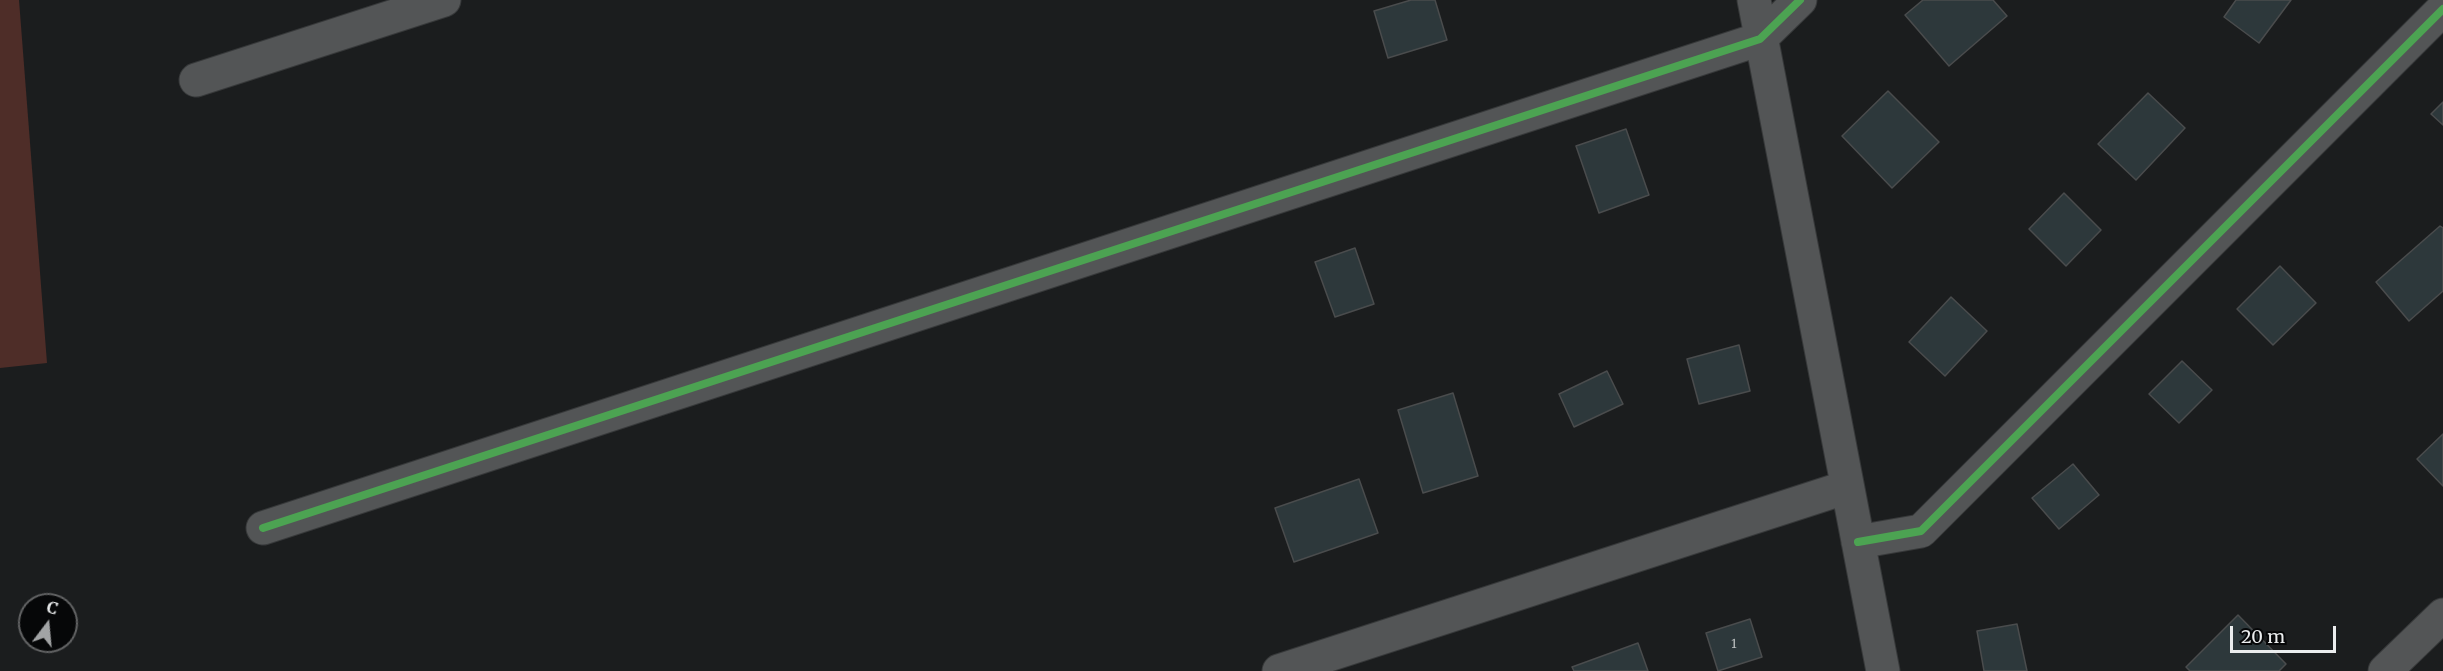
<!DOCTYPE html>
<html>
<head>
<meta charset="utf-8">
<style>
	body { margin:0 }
	#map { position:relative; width:2443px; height:671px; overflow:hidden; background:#1b1d1e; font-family:Merriweather,serif }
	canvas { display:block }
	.north { position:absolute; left:18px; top:593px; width:60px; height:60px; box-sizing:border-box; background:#060708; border:2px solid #626364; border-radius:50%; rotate:16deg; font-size:16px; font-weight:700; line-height:24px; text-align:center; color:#ebedee }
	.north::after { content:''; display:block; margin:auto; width:21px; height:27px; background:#a2a4a5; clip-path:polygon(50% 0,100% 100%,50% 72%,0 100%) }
	.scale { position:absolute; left:2230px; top:626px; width:106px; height:27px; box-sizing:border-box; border:3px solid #ebedee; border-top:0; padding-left:8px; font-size:18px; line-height:21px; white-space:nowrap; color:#ebedee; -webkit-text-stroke:4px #060708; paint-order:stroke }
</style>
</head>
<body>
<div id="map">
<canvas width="2443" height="671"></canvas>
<div class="north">С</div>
<div class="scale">20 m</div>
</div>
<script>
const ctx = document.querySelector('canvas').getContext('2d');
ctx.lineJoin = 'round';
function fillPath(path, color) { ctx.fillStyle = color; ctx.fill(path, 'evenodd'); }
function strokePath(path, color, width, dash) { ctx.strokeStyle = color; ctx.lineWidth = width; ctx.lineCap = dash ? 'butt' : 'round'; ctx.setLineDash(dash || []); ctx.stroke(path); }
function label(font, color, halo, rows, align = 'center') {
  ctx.font = font + ' Merriweather,serif'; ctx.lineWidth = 6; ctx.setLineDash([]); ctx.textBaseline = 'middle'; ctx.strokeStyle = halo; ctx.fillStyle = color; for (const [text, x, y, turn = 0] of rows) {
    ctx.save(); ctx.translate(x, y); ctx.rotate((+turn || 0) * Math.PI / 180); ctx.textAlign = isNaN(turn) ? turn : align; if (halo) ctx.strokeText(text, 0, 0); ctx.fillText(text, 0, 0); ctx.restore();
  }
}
const green = new Path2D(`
	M0,0H19L47,363L0,368Z`);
const building = new Path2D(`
	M1411,0H1435L1447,40L1388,58L1374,11Z
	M1923,0H1993L2007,16L1949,66L1905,15Z
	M2236,0H2291L2259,43L2224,17Z
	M1888,91L1939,142L1892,188L1842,136Z
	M2148,93L2185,128L2136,180L2098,144Z
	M2443,102V125L2431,114Z
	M1626,129L1649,195L1599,213L1576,146Z
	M2064,193L2101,230L2066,266L2029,229Z
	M2440,226L2443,228V291L2409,321L2376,282Z
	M1355,248L1374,304L1335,317L1315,262Z
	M2280,266L2316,303L2273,345L2237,309Z
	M1951,297L1987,331L1945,376L1909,342Z
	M1739,345L1750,391L1699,404L1687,359Z
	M2182,361L2212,390L2179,423L2149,394Z
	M1607,371L1623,404L1574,427L1559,394Z
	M1453,393L1478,476L1423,493L1398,410Z
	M2443,434V486L2417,459Z
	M2073,464L2099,495L2059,529L2032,498Z
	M1359,479L1378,533L1294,562L1275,508Z
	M2238,615L2286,664L2279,671H2190L2186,667Z
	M1750,619L1762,657L1718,671L1706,633Z
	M2017,624L2027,671H1984L1977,631Z
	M1638,643L1648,671H1574L1572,667Z`);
const street = new Path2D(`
	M1754,0L1883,671
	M196,80L444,0
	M263,528L1760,39L1800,0
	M1858,542L1921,531L2443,9
	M1279,671L1847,487
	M2385,671L2443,615`);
const cycleway = new Path2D(`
	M263,528L1760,39L1800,0
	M1858,542L1921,531L2443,9`);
const numberNames = [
	["1",1734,645]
];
fillPath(green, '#4e2d28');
fillPath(building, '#2d383b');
strokePath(building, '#4a4c4d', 1.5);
strokePath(street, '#37393a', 35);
strokePath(street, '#535556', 33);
strokePath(cycleway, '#4ca352', 8);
label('12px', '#bcc0c1', null, numberNames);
</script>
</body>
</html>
